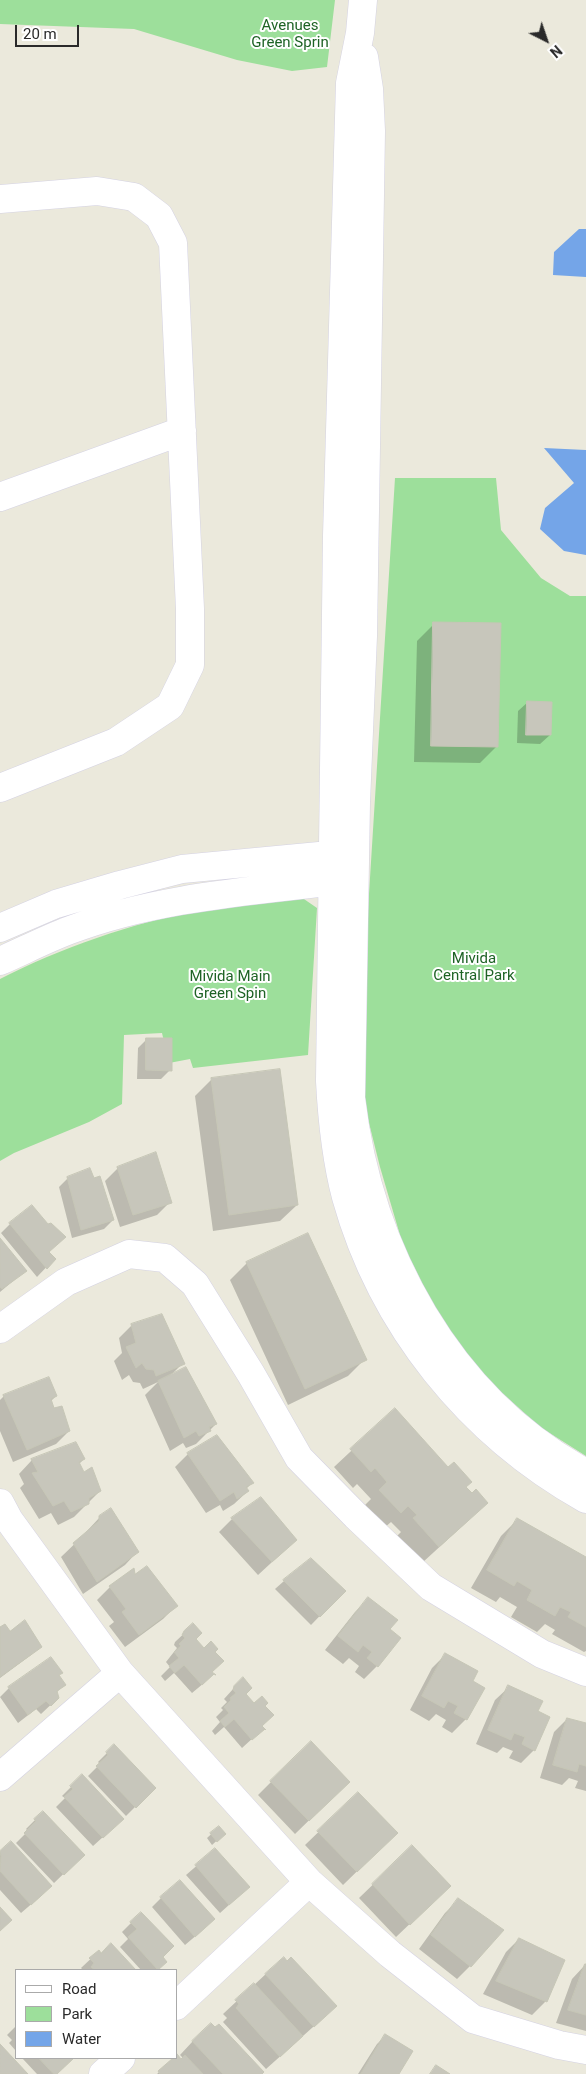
<!DOCTYPE html>
<html>
<head>
<meta charset="utf-8">
<style>
	body { margin:0 }
	#map { position:relative; width:586px; height:2074px; overflow:hidden; background:#ebe9dc; font-family:Roboto,sans-serif }
	canvas { display:block }
	.legend { position:absolute; left:15px; top:1969px; width:162px; height:90px; box-sizing:border-box; background:#fff; border:1px solid #aaa; margin:0; padding:6px 9px; list-style:none; font-size:15px; color:#2a2a2a }
	.legend li { display:flex; align-items:center; gap:10px; height:25px }
	.legend b { width:25px; border:1px solid #aaa }
	.north { position:absolute; left:521px; top:15px; width:50px; height:50px; -webkit-text-stroke:4px #fff; paint-order:stroke; rotate:139deg; font-size:14px; font-weight:700; line-height:20px; text-align:center; color:#2a2a2a }
	.north::after { content:''; display:block; margin:auto; width:18px; height:22px; background:#2a2a2a; clip-path:polygon(50% 0,100% 100%,50% 72%,0 100%) }
	.scale { position:absolute; left:15px; top:25px; width:64px; height:22px; box-sizing:border-box; border:2px solid #2a2a2a; border-top:0; padding-left:6px; font-size:15px; line-height:18px; white-space:nowrap; color:#2a2a2a; -webkit-text-stroke:4px #fff; paint-order:stroke }
</style>
</head>
<body>
<div id="map">
<canvas width="586" height="2074"></canvas>
<ul class="legend">
<li><b style="height:6px;background:#fff"></b>Road</li>
<li><b style="height:14px;background:#9ddf9b"></b>Park</li>
<li><b style="height:14px;background:#74a5e8"></b>Water</li>
</ul>
<div class="north">N</div>
<div class="scale">20 m</div>
</div>
<script>
const ctx = document.querySelector('canvas').getContext('2d');
ctx.lineJoin = 'round';
function fillPath(path, color) { ctx.fillStyle = color; ctx.fill(path, 'evenodd'); }
function strokePath(path, color, width, dash) { ctx.strokeStyle = color; ctx.lineWidth = width; ctx.lineCap = dash ? 'butt' : 'round'; ctx.setLineDash(dash || []); ctx.stroke(path); }
function label(font, color, halo, rows, align = 'center') {
  ctx.font = font + ' Roboto,sans-serif'; ctx.lineWidth = 4; ctx.setLineDash([]); ctx.textBaseline = 'middle'; ctx.strokeStyle = halo; ctx.fillStyle = color; for (const [text, x, y, turn = 0] of rows) {
    ctx.save(); ctx.translate(x, y); ctx.rotate((+turn || 0) * Math.PI / 180); ctx.textAlign = isNaN(turn) ? turn : align; if (halo) ctx.strokeText(text, 0, 0); ctx.fillText(text, 0, 0); ctx.restore();
  }
}
const green = new Path2D(`
	M0,0H335L327,67L292,71L237,60L134,29L0,24Z
	M395,478H496L501,530L541,578L570,596H586V1456L540,1427L480,1373L433,1306L402,1242L380,1167L364,1103L362,970L368,910Z
	M301,897L317,908L308,1055L193,1068L190,1059L169,1063L162,1033L124,1035L122,1104L89,1122L14,1153L0,1161V979C58,949 134,922 199,911C232,905 267,902 301,897Z`);
const water = new Path2D(`
	M579,229H586V277L553,275L554,252Z
	M544,448L586,450V555L564,551L540,529L545,508L574,483Z`);
const shadow = new Path2D(`
	M434,624L497,746L480,763L414,762L417,641Z
	M528,702L550,735L540,744L517,743L518,711Z
	M147,1039L170,1070L161,1079H137L138,1048Z
	M212,1079L297,1205L280,1221L213,1231L195,1096Z
	M118,1168L170,1202L157,1215L120,1227L105,1181Z
	M68,1178L93,1179L113,1220L104,1229L72,1238L59,1187Z
	M10,1224L54,1259L37,1277L1,1233Z
	M0,1240L25,1271L0,1292Z
	M247,1263L365,1359L348,1376L288,1405L230,1280Z
	M132,1325L183,1363L171,1375L216,1424L196,1444L186,1448L183,1443L170,1451L145,1395L158,1382L143,1389L140,1383L133,1382L129,1375L122,1380L114,1361L122,1353L119,1338Z
	M4,1396H56L51,1401L54,1410L69,1431L56,1444L13,1462L0,1431V1400Z
	M395,1410L465,1487L470,1519L422,1563L397,1536L401,1532L391,1522L383,1529L363,1507L371,1499L357,1484L353,1488L334,1467Z
	M188,1454L252,1483L246,1489L248,1491L234,1504L223,1511L220,1505L206,1513L175,1467Z
	M84,1459L79,1464L83,1474L100,1491L74,1517L58,1525L51,1513L39,1519L20,1488L24,1484L19,1474L32,1460Z
	M100,1517L138,1551L125,1565L83,1594L61,1557L86,1533L87,1531Z
	M232,1519L296,1540L258,1575L219,1532Z
	M518,1519L585,1558L586,1557V1651L584,1652L552,1634L555,1630L545,1624L537,1632L511,1617L517,1607L500,1597L496,1602L471,1588L501,1536Z
	M284,1581L344,1591L311,1625L275,1589Z
	M110,1587L176,1606L163,1619L125,1647L109,1626L114,1622L97,1600Z
	M368,1599L388,1630L377,1666L364,1679L355,1672L359,1666L349,1658L343,1664L325,1650L355,1612Z
	M193,1625L194,1640L204,1650L213,1652L211,1672L204,1683L192,1693L174,1673L165,1681L161,1676L170,1667L166,1662L177,1648L174,1645L175,1642Z
	M0,1629L40,1646L31,1655L0,1678Z
	M446,1654L471,1682L483,1688L466,1719L452,1733L442,1727L446,1720L436,1714L429,1721L410,1710L432,1668Z
	M58,1676L64,1685L56,1693L58,1698L41,1714L36,1709L18,1723L0,1697L9,1688Z
	M509,1687L536,1712L534,1750L521,1763L509,1758L513,1751L503,1747L497,1753L476,1744L495,1700Z
	M234,1688L244,1694L254,1704L264,1706L261,1726L254,1737L242,1748L224,1727L215,1735L212,1731L220,1722L216,1717L223,1710L221,1708L227,1702L224,1699Z
	M567,1719L586,1725V1791L575,1788L578,1781L569,1778L562,1785L540,1778L554,1732Z
	M114,1746L154,1788L126,1816L88,1776L100,1764L98,1762Z
	M82,1776L113,1828L93,1846L56,1807L65,1798L62,1796Z
	M271,1782L335,1795L295,1834L258,1795Z
	M358,1794L383,1846L343,1885L305,1845Z
	M42,1813L83,1855L54,1883L16,1843L28,1831L26,1829Z
	M219,1827L224,1834L212,1845L207,1838Z
	M11,1843L42,1895L21,1913L0,1890V1853Z
	M412,1847L436,1899L396,1937L359,1898Z
	M215,1850L239,1896L220,1913L186,1875Z
	M161,1898L205,1928L185,1945L152,1907Z
	M459,1899L470,1966L457,1979L419,1949L445,1913Z
	M141,1913L161,1957L165,1961L157,1970H141L120,1947L128,1939L122,1932Z
	M519,1939L564,1961L545,2002L532,2015L483,1994L506,1952Z
	M111,1945L135,1970H83L81,1968L98,1952L101,1954Z
	M283,1958L322,2019L266,2069L223,2022L227,2018L223,2014Z
	M585,1965L586,1966V2031L556,2023L572,1979Z
	M16,2026V2051L9,2043L12,2040L7,2035Z
	M386,2035L398,2074H358L377,2044Z
	M193,2041L261,2074H157L177,2056L181,2060L183,2058L180,2055Z
	M22,2058H73L56,2074H37Z`);
const building = new Path2D(`
	M433,622L501,623L498,747L431,746Z
	M527,701L552,702L551,735H526Z
	M146,1038H172V1071L146,1070Z
	M280,1069L298,1205L229,1215L211,1078Z
	M156,1152L172,1203L133,1215L117,1167Z
	M90,1168L94,1178L100,1176L114,1220L81,1230L67,1177Z
	M32,1205L48,1224L51,1223L66,1237L49,1252L56,1259L47,1269L9,1223Z
	M308,1233L367,1360L305,1389L246,1262Z
	M0,1238L27,1271L2,1289L0,1287Z
	M162,1314L185,1364L156,1376L154,1370L146,1369L142,1363L136,1368L126,1347L136,1343L131,1324Z
	M186,1367L217,1424L209,1427L211,1431L199,1436L196,1431L184,1438L158,1381Z
	M49,1377L57,1396L51,1399L54,1408L62,1406L70,1431L27,1450L3,1395Z
	M395,1408L448,1467L454,1462L472,1482L466,1487L472,1493L476,1489L488,1503L439,1547L413,1518L417,1515L408,1506L401,1513L379,1490L387,1482L375,1468L371,1472L350,1449Z
	M217,1435L254,1483L246,1487L249,1491L237,1499L234,1492L220,1501L187,1453Z
	M76,1442L85,1459L79,1462L84,1472L92,1467L101,1491L89,1498V1504L71,1512L64,1501L53,1506L32,1473L38,1472L31,1459Z
	M261,1497L297,1540L272,1562L231,1518Z
	M111,1508L139,1552L97,1582L73,1543L99,1521V1516Z
	M517,1518L586,1557V1627L568,1617L571,1612L560,1607L555,1616L527,1600L532,1590L517,1581L514,1586L487,1570Z
	M311,1558L346,1591L320,1617L283,1580Z
	M147,1566L178,1606L139,1635L122,1612L126,1609L109,1586L134,1568L135,1574Z
	M368,1597L398,1620L390,1629L401,1638L378,1667L367,1658L372,1652L363,1645L358,1652L338,1636Z
	M25,1620L42,1647L0,1677V1627L5,1624L10,1631Z
	M193,1623L202,1633L196,1639L204,1648L211,1641L218,1649L215,1652L224,1661L212,1672L216,1675L214,1674L202,1685L184,1665L175,1673L169,1666L179,1658L174,1652L181,1646L179,1644L185,1638L182,1635L184,1631Z
	M445,1653L478,1671L473,1681L485,1688L467,1720L454,1713L458,1706L448,1701L444,1708L422,1696Z
	M51,1657L63,1673L59,1675L66,1685L57,1691L59,1698L51,1706L46,1701L28,1715L8,1687Z
	M243,1677L252,1688L246,1694L254,1703L262,1696L268,1703L265,1706L274,1715L262,1726L266,1730L265,1729L252,1740L234,1719L225,1727L220,1721L229,1713L224,1707L231,1700L230,1698L236,1693L233,1690L234,1686Z
	M508,1685L543,1701L538,1711L550,1717L535,1751L522,1744L525,1737L514,1733L511,1740L488,1730Z
	M567,1718L586,1723V1766L579,1764L577,1772L553,1765Z
	M311,1741L350,1782L309,1821L270,1781Z
	M114,1744L156,1788L136,1808L96,1766L108,1755L106,1752Z
	M82,1774L124,1819L103,1838L64,1797L73,1789L70,1786Z
	M358,1792L398,1833L357,1872L317,1831Z
	M43,1811L85,1855L64,1875L24,1833L36,1821L34,1819Z
	M219,1826L226,1834L217,1842L210,1833Z
	M11,1841L52,1886L31,1905L0,1871L1,1856L0,1851Z
	M412,1845L451,1886L410,1925L372,1884Z
	M215,1848L250,1887L229,1905L195,1865Z
	M180,1880L215,1919L195,1937L160,1897Z
	M458,1898L504,1930L471,1967L431,1935Z
	M0,1907L12,1920L0,1931Z
	M141,1912L174,1946L163,1957L167,1962L158,1970L128,1937L137,1929L130,1922Z
	M519,1938L565,1960L547,2002L496,1981Z
	M111,1943L136,1970H95L91,1967L94,1963L89,1958L99,1950L101,1953Z
	M284,1957L287,1961L291,1957L337,2006L314,2027L265,1974Z
	M585,1964H586V2015L568,2010Z
	M254,1983L303,2036L280,2057L236,2008L239,2004L235,2000Z
	M211,2023L215,2027L219,2024L264,2072L262,2074H223L192,2041Z
	M385,2034L413,2051L399,2074H361Z
	M0,2044L28,2074H0Z
	M177,2054L181,2059L185,2055L203,2074H160L158,2071L173,2058H176Z
	M39,2058H74L57,2074H54Z
	M436,2065L450,2074H430Z`);
const minor = new Path2D(`
	M363,0L360,33L350,83L337,536L330,1081C332,1120 336,1159 346,1197C382,1326 470,1434 586,1499
	M364,57L369,89L371,131L363,636L356,802L351,1098C369,1250 448,1398 586,1473
	M0,199L97,191L134,197L159,216L173,243L190,609V665L170,706L116,742L0,788
	M0,497L182,431
	M0,928L56,904L120,885L182,869L351,853
	M0,961C23,951 46,939 70,930C160,896 257,891 352,879
	M0,1329L66,1282L129,1254L165,1258L195,1284L251,1374L299,1458L356,1516L431,1587L542,1654L586,1672
	M0,1503L9,1520L120,1673L309,1882L390,1954L473,2019L559,2045L586,2050
	M0,1777L120,1673
	M176,2006L309,1882
	M103,2074L121,2058`);
const parkNames = [
	["Avenues",290,26],
	["Green Sprin",290,43],
	["Mivida",474,959],
	["Central Park",474,976],
	["Mivida Main",230,977],
	["Green Spin",230,994]
];
fillPath(green, '#9ddf9b');
fillPath(water, '#74a5e8');
fillPath(shadow, '#0003');
fillPath(building, '#c7c6bb');
strokePath(building, '#c6c6b6', 1);
strokePath(minor, '#d4d2e2', 29);
strokePath(minor, '#fff', 28);
label('15px', '#1e6325', '#fff', parkNames);
</script>
</body>
</html>
